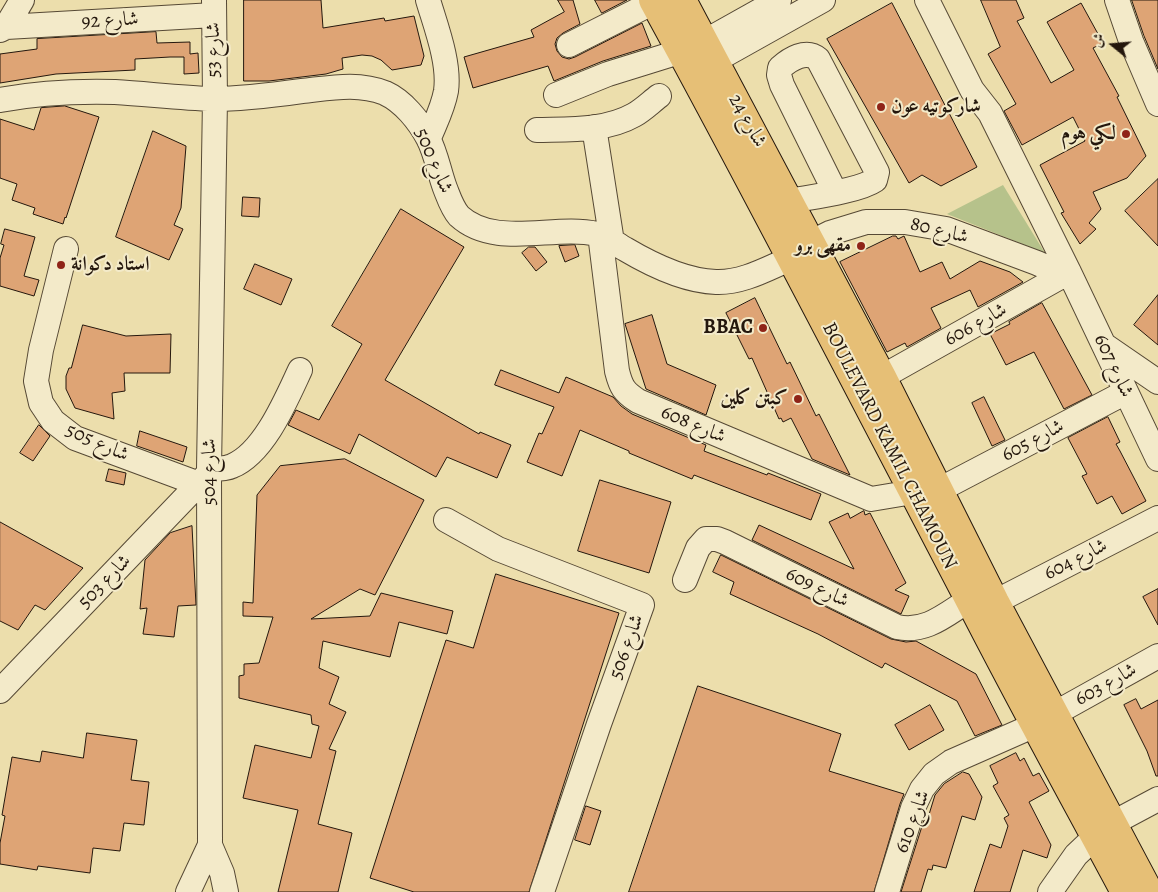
<!DOCTYPE html>
<html>
<head>
<meta charset="utf-8">
<style>
	body { margin:0 }
	#map { position:relative; width:1158px; height:892px; overflow:hidden; background:#ecdeac; font-family:Alegreya,Amiri,serif }
	canvas { display:block }
	.north { position:absolute; left:1088px; top:20px; width:50px; height:50px; -webkit-text-stroke:4px #f3eac9; paint-order:stroke; rotate:287deg; font-size:14px; font-weight:700; line-height:20px; text-align:center; color:#24170d }
	.north::after { content:''; display:block; margin:auto; width:18px; height:22px; background:#24170d; clip-path:polygon(50% 0,100% 100%,50% 72%,0 100%) }
</style>
</head>
<body>
<div id="map">
<canvas width="1158" height="892"></canvas>
<div class="north">ش</div>
</div>
<script>
const ctx = document.querySelector('canvas').getContext('2d');
ctx.lineJoin = 'round';
function fillPath(path, color) { ctx.fillStyle = color; ctx.fill(path, 'evenodd'); }
function strokePath(path, color, width, dash) { ctx.strokeStyle = color; ctx.lineWidth = width; ctx.lineCap = dash ? 'butt' : 'round'; ctx.setLineDash(dash || []); ctx.stroke(path); }
function label(font, color, halo, rows, align = 'center') {
  ctx.font = font + ' Alegreya,Amiri,serif'; ctx.lineWidth = 4; ctx.setLineDash([]); ctx.textBaseline = 'middle'; ctx.strokeStyle = halo; ctx.fillStyle = color; for (const [text, x, y, turn = 0] of rows) {
    ctx.save(); ctx.translate(x, y); ctx.rotate((+turn || 0) * Math.PI / 180); ctx.textAlign = isNaN(turn) ? turn : align; if (halo) ctx.strokeText(text, 0, 0); ctx.fillText(text, 0, 0); ctx.restore();
  }
}
const green = new Path2D(`
	M1003,185L1045,253L947,214Z`);
const building = new Path2D(`
	M244,0H321L323,28L384,18L385,21L414,16L424,56L421,65L392,70L381,60L372,56L362,55L342,58L343,69L326,74L269,81H244Z
	M558,0H573L580,24L563,33L557,38L555,44L557,51L562,57L569,59L575,57L642,23L651,46L603,61L554,81L548,66L473,88L464,57L534,37L531,30L564,12Z
	M595,0H627L602,13Z
	M981,0H1016L1024,18L1017,21L1051,83L1074,70L1047,22L1081,3L1103,43L1093,48L1119,96L1117,97L1146,156L1127,178L1093,192L1101,209L1089,223L1096,229L1080,244L1061,213L1064,212L1040,165L1085,141L1073,117L1022,145L1004,111L1016,104L988,54L1000,47Z
	M1132,0H1158V69L1144,36Z
	M892,3L977,167L941,186L922,175L909,183L827,39Z
	M156,32L157,43L190,42V54L198,53L199,73L184,74V57H170L135,59V70L56,74L0,83V54L37,49V39Z
	M65,106L99,117L66,218L65,217L63,224L33,214L35,208L12,200L17,184L0,178V119L34,130L41,108Z
	M153,131L186,146L181,208L174,225L183,229L169,260L116,237Z
	M1158,179V246L1125,211Z
	M243,197L260,198L259,217L242,216Z
	M401,209L464,247L385,380L479,434L480,432L511,445L497,478L447,457L436,477L359,434L350,454L288,425L296,410L319,420L362,344L332,326Z
	M5,229L35,237L24,276L39,280L34,296L0,286V258L4,245L1,244Z
	M893,236H896L898,239L904,236L920,272L942,262L950,279L980,261L1010,272L1023,282L978,307L970,290L931,308L941,328L907,347L905,343L887,352L840,262Z
	M575,245L579,256L565,262L559,246Z
	M529,247H535L547,262L536,271L522,253Z
	M255,264L292,279L281,305L244,289Z
	M1158,295V345L1134,325Z
	M755,298L787,364L790,362L816,416L819,414L850,475L812,459L791,418L783,422L781,418L779,419L752,358L749,359L726,313Z
	M1042,303L1092,395L1064,409L1034,352L1006,365L990,334L1010,324L1009,322Z
	M652,315L667,364L716,385L706,415L646,389L625,324Z
	M83,325L126,336L171,334L170,373H124L125,391L112,393L114,419L75,408L66,389V376L69,368H71Z
	M501,370L559,393L566,377L613,397L621,406L632,414L706,445L704,451L767,475L768,473L821,494L811,520L694,475L692,479L629,453V451L580,430L562,476L527,462L539,433L542,434L554,407L495,385Z
	M984,397L1005,440L992,446L972,403Z
	M1108,417L1120,442L1116,444L1120,451L1146,501L1122,514L1112,496L1097,504L1082,476L1087,474L1068,438Z
	M39,425L50,436L33,461L20,453Z
	M140,431L187,447L183,462L137,446Z
	M345,459L424,500L375,595L360,589L311,619L370,616L381,593L453,611L447,634L399,622L390,657L323,641L319,668L339,677L329,704L346,712L329,749L336,751L318,824L352,833L338,892H278L298,810L243,798L255,745L311,758L319,726L312,724L311,715L239,698V676L244,675V664L259,663L273,617L243,616V602L253,603L257,495L280,466Z
	M109,469L126,473L124,485L106,481Z
	M600,480L671,502L649,573L578,551Z
	M864,511L865,515L870,513L906,583L895,590L909,596L901,614L752,540L759,525L854,569L829,522L848,513L850,518Z
	M0,522L83,568L45,610L35,605L18,630L0,621Z
	M192,526L196,605L178,606L174,637L143,634L147,608L140,609L145,560L170,533Z
	M721,555L891,639L906,642L916,641L976,674L1002,725L975,736L957,701L885,663L882,668L818,634L730,594L734,582L713,572Z
	M496,574L619,613L529,892H414L370,878L446,640L473,648Z
	M1158,589V625L1143,597Z
	M698,686L841,734L829,771L904,794L900,804L874,892H629Z
	M1136,699L1141,709L1158,700V776H1156L1147,751L1124,705Z
	M930,705L944,730L909,750L895,725Z
	M87,733L137,740L131,780L149,782L144,825L124,823L120,851L93,848L90,873L38,866L37,870L0,864V843L5,816L2,815L12,757L40,762L42,751L83,758Z
	M1016,753L1020,761L1024,758L1033,776L1039,773L1049,791L1029,802L1051,845L1047,858L1023,850L1010,892H974L990,844L1001,848L1008,826L1004,818L1009,815L993,786L998,783L990,766Z
	M963,772L969,774L982,797L975,820L962,816L946,868L933,865L932,870L928,869L921,892H901L924,820L927,821L935,795L944,784Z
	M586,806L601,811L590,845L575,840Z`);
const minor = new Path2D(`
	M214,0L215,99L209,469L210,845L222,873L226,892
	M428,0C436,27 450,63 446,91C443,108 435,123 429,138
	M927,0L972,90L990,113L1069,272L1158,459
	M1117,0L1131,41L1158,104
	M6,27L214,15
	M0,30L6,27L22,0
	M704,42L779,0
	M569,45L654,2
	M714,61L823,0
	M556,95L608,74L682,51
	M0,100C37,93 77,91 115,92C148,94 181,98 213,99C243,99 273,95 302,91C330,88 358,82 385,93C403,101 419,121 428,138C436,153 439,172 445,188C449,198 452,208 459,216C495,249 554,224 597,234C607,236 616,244 625,249C652,265 685,281 716,282C743,283 768,268 792,258
	M594,127L612,242
	M537,130C569,129 606,131 634,115C643,110 651,102 659,96
	M790,201C811,197 859,191 875,180L877,172L818,59C806,49 790,59 780,68L779,75L782,85L835,192
	M600,234L617,371C621,387 624,392 638,401L871,499L913,492
	M812,242L830,233L866,222H905L946,229L1037,263L1064,275
	M66,249L41,350L36,381L41,403L53,421L75,438L199,484
	M1104,345L1158,382
	M882,377L1069,272
	M209,469C217,469 226,469 232,466C264,453 286,400 300,370
	M939,490L1126,392
	M446,520L498,549L642,605L599,724L542,892
	M685,580L698,548L706,539H717L725,542L897,627C926,633 945,615 969,600
	M995,602L1158,518
	M0,691L208,474
	M1054,714L1158,656
	M1113,823L1158,799
	M188,892L210,845
	M887,892L913,808L922,789L934,774L951,762L1035,725
	M1050,892L1076,855L1095,837`);
const major = new Path2D(`
	M653,0C762,199 865,400 970,601C1020,699 1073,795 1125,892
	M682,0L882,377L995,602L1149,892`);
const markers = [
	[881,107,5,"#8f2418"],
	[1126,134,5,"#8f2418"],
	[861,246,5,"#8f2418"],
	[61,265,5,"#8f2418"],
	[763,328,5,"#8f2418"],
	[798,399,5,"#8f2418"]
];
const streetNames = [
	["شارع 92",110,21,-3],
	["شارع 53",214,50,-90],
	["شارع 24",747,121,61],
	["شارع 500",433,161,67],
	["شارع 80",939,231,14],
	["شارع 606",976,325,-29],
	["شارع 607",1113,366,65],
	["شارع 608",693,425,23],
	["شارع 605",1033,441,-28],
	["شارع 505",97,443,24],
	["BOULEVARD KAMIL CHAMOUN",889,446,63],
	["شارع 504",210,472,-90],
	["شارع 604",1076,560,-27],
	["شارع 503",105,582,-46],
	["شارع 609",817,588,26],
	["شارع 506",627,647,-70],
	["شارع 603",1106,685,-29],
	["شارع 610",913,822,-69]
];
const poiNames = [
	["شاركوتيه عون",891,107,"left"],
	["لكي هوم",1116,134],
	["مقهى برو",851,246],
	["استاد دكوانة",71,265,"left"],
	["BBAC",753,328],
	["كبتن كلين",788,399]
];
fillPath(green, '#b6c28b');
fillPath(building, '#dea475');
strokePath(building, '#24170d', 1);
strokePath(minor, '#564935', 26);
strokePath(major, '#24170d', 30);
strokePath(minor, '#f3eac9', 24);
strokePath(major, '#e6bf76', 28);
for (const [x, y, r, color] of markers) { const dot = new Path2D(); dot.arc(x, y, r, 0, 2 * Math.PI); ctx.fillStyle = color; ctx.fill(dot); strokePath(dot, '#f3eac9', 2); }
label('20px', '#24170d', '#f3eac9', streetNames);
label('bold 20px', '#24170d', '#f3eac9', poiNames, 'right');
</script>
</body>
</html>
